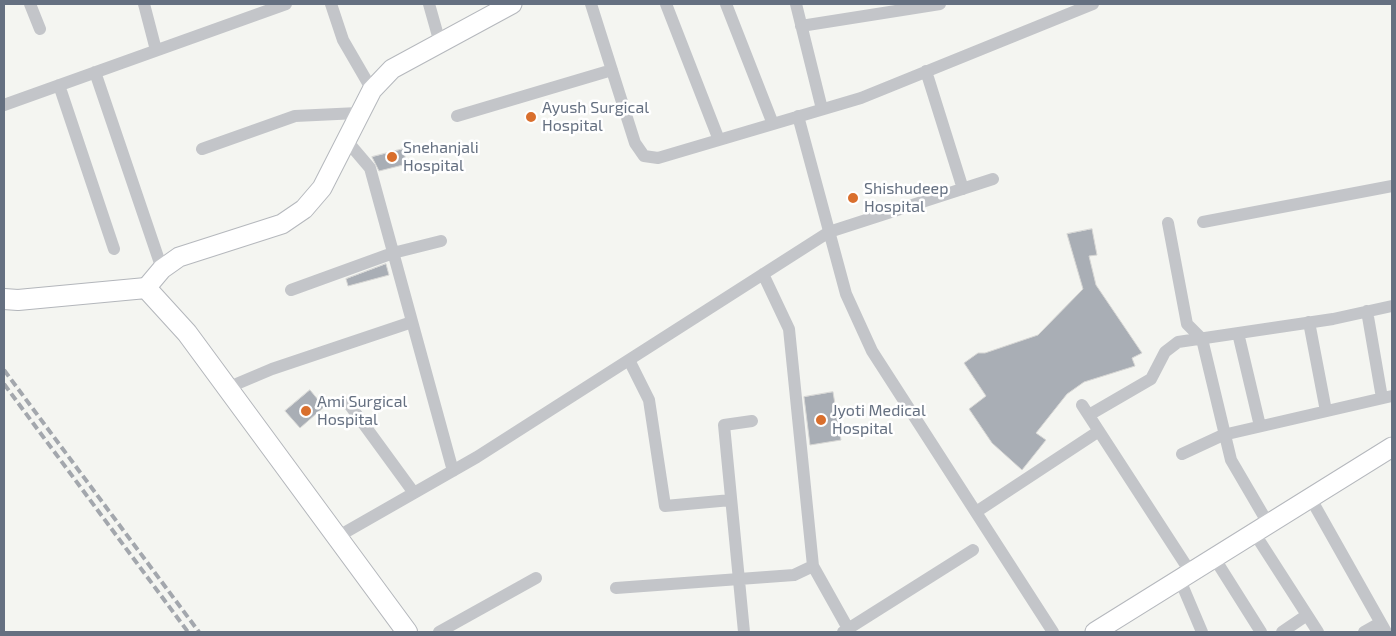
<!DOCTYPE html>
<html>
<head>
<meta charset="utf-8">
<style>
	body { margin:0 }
	#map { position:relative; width:1396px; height:636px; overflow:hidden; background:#f4f5f1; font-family:"Exo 2",sans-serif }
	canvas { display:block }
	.frame { position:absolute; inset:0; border:5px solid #657081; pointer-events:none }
</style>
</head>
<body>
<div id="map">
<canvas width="1396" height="636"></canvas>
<div class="frame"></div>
</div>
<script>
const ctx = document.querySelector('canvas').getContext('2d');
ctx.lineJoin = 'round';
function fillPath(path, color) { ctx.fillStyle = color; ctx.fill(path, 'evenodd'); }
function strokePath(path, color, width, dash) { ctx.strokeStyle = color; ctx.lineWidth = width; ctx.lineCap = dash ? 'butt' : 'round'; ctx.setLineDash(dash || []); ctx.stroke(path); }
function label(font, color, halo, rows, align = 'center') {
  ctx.font = font + ' "Exo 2",sans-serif'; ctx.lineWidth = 5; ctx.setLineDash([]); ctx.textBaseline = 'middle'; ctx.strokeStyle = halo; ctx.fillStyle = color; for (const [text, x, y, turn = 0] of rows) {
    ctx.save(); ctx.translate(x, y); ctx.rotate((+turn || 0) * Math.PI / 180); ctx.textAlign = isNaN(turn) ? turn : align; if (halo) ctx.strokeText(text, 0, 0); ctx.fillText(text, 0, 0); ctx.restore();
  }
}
const building = new Path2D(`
	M403,149L407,164L379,171L372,157Z
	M1092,229L1097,255L1089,256L1096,285L1142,353L1132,358L1135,366L1084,382L1067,394L1036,433L1046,440L1022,470L992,443L969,409L986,396L964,363L978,353H985L1038,335L1083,289L1067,234Z
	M386,264L389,275L348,286L346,279Z
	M310,390L324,407L300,428L285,411Z
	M833,392L841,440L810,445L804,397Z`);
const street = new Path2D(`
	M30,4L40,29
	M144,4L156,50
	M331,4L343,40L372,90
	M429,4L440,43
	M591,4L635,143L644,156L658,158L861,98L1093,4
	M666,4L719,140
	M726,4L773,124
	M796,4L822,109
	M801,26L940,4
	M926,71L963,189
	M95,72L162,269
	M59,85L114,249
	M4,105L286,4
	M457,116L612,70
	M798,116L846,294L872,351L1053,632
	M347,141L370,168L453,471
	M202,149L295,116L358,113
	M1203,222L1392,186
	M1168,223L1187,324L1202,339L1231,460L1269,525
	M763,274L789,329L813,566L850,632
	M291,290L393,253L441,241
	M1367,311L1382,398
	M1309,322L1326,411
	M1238,333L1260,426
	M629,360L649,400L665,506L731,500
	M227,388L272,369L412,322
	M349,404L414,493
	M1082,405L1191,573
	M1089,415L1151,379L1165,352L1178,342L1333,319L1392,306
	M1182,454L1223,435L1392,396
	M1311,499L1386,632
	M976,512L1099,431
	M1255,534L1318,632
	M337,537L477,457L829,232L993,179
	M1215,559L1261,632
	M1180,580L1202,632
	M616,588L794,575L813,566
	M439,632L536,578
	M744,632L724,425L752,421
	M843,632L973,550
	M1282,632L1307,615
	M1364,632L1380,623`);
const secondary = new Path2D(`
	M146,288L162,269L179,257L282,224L304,209L322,188L372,90L392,69L512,4
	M1095,632L1392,447`);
const primary = new Path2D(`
	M4,299L18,300L146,288L187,333L407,632`);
const rail = new Path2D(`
	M4,370L199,632
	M4,384L188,632`);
const markers = [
	[531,117,6,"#d96f2d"],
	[392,157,6,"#d96f2d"],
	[853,198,6,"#d96f2d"],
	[306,411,6,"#d96f2d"],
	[821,420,6,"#d96f2d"]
];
const poiNames = [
	["Ayush Surgical",542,108],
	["Hospital",542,126],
	["Snehanjali",403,148],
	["Hospital",403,166],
	["Shishudeep",864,189],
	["Hospital",864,207],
	["Ami Surgical",317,402],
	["Hospital",317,420],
	["Jyoti Medical",832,411],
	["Hospital",832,429]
];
fillPath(building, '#a9aeb5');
strokePath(building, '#d6d6d4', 1);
strokePath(secondary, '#b5b8bd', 21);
strokePath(primary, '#b3b6bb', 22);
strokePath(street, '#c3c5c9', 12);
strokePath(secondary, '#fff', 19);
strokePath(primary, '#fff', 20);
strokePath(rail, '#a3a7ad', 4, [8, 4]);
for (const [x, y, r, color] of markers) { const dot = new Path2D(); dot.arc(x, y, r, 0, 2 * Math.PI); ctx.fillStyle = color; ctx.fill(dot); strokePath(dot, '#fff', 2); }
label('16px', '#657081', '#fff', poiNames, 'left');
</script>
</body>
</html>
